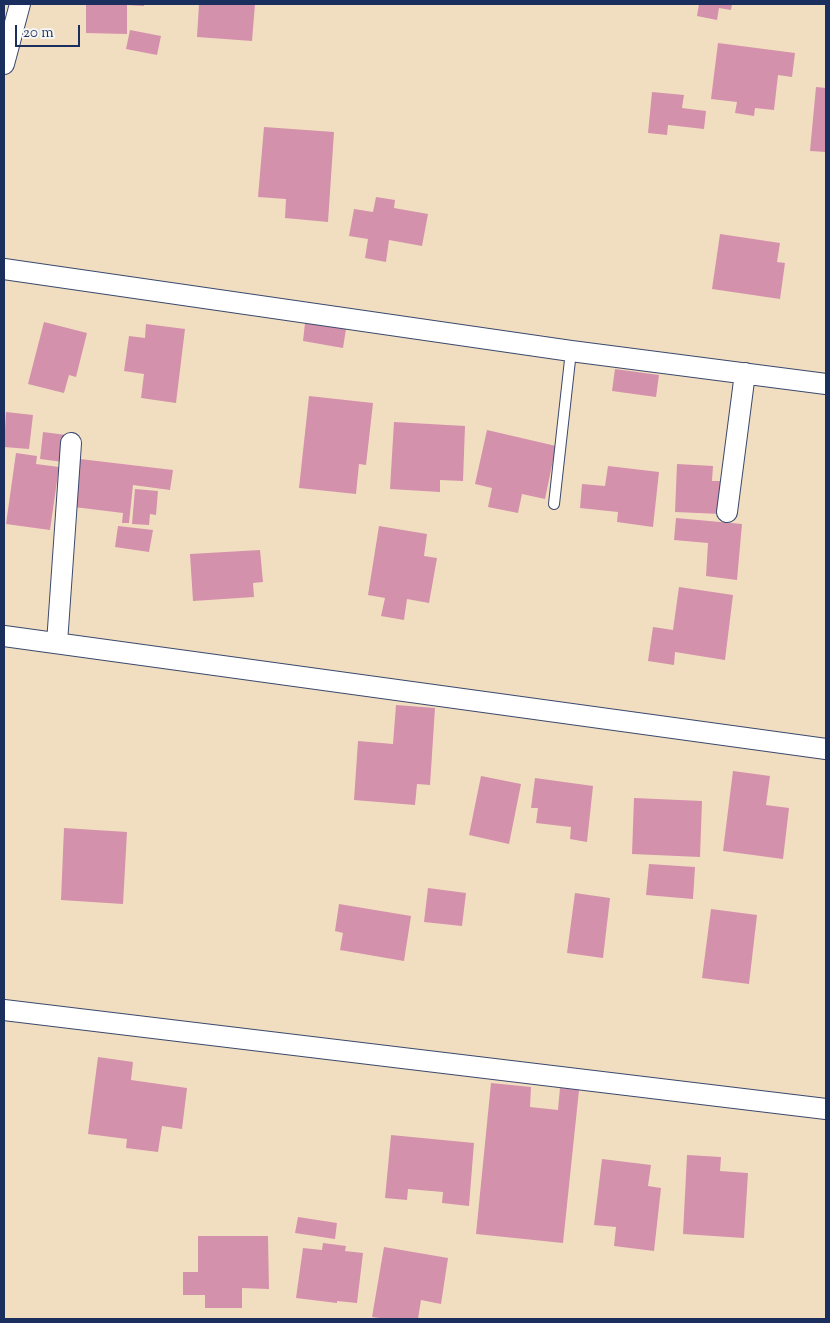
<!DOCTYPE html>
<html>
<head>
<meta charset="utf-8">
<style>
	body { margin:0 }
	#map { position:relative; width:830px; height:1323px; overflow:hidden; background:#f1dec1; font-family:"Sorts Mill Goudy",serif }
	canvas { display:block }
	.frame { position:absolute; inset:0; border:5px solid #1b2f5e; pointer-events:none }
	.scale { position:absolute; left:15px; top:25px; width:65px; height:22px; box-sizing:border-box; border:2px solid #1b2f5e; border-top:0; padding-left:6px; font-size:15px; line-height:18px; white-space:nowrap; color:#1b2f5e; -webkit-text-stroke:4px #f6f6f2; paint-order:stroke }
</style>
</head>
<body>
<div id="map">
<canvas width="830" height="1323"></canvas>
<div class="frame"></div>
<div class="scale">20 m</div>
</div>
<script>
const ctx = document.querySelector('canvas').getContext('2d');
ctx.lineJoin = 'round';
function fillPath(path, color) { ctx.fillStyle = color; ctx.fill(path, 'evenodd'); }
function strokePath(path, color, width, dash) { ctx.strokeStyle = color; ctx.lineWidth = width; ctx.lineCap = dash ? 'butt' : 'round'; ctx.setLineDash(dash || []); ctx.stroke(path); }
const building = new Path2D(`
	M86,4H144V6L127,5V34L86,33Z
	M199,4H255L252,41L197,37Z
	M699,4H732L731,10L719,8L717,20L697,16Z
	M130,30L161,36L157,55L126,49Z
	M718,43L795,53L792,77L778,75L774,110L755,108L754,116L735,113L737,102L711,99Z
	M816,87L826,88V152L810,151Z
	M652,92L684,95L682,108L706,111L704,129L668,125L667,135L648,133Z
	M264,127L334,132L328,222L285,218L286,199L258,197Z
	M376,197L395,200L394,208L428,214L422,246L389,240L386,262L365,258L368,239L349,236L354,209L373,212Z
	M720,234L780,243L777,262L785,263L780,299L712,289Z
	M44,322L87,333L76,377L69,375L64,393L28,384Z
	M305,323L346,329L343,348L303,341Z
	M146,324L185,329L176,403L141,398L144,374L124,371L129,336L145,338Z
	M615,369L659,375L656,397L612,391Z
	M309,396L373,403L366,465L359,464L356,494L299,488Z
	M6,412L33,415L29,449L4,447Z
	M394,422L465,426L463,481L440,480V492L390,489Z
	M487,430L556,446L545,499L522,494L518,513L488,507L492,488L475,484Z
	M43,432L66,435L63,462L40,459Z
	M16,453L37,456L36,464L59,467L50,530L6,524Z
	M80,459L173,470L170,490L133,485L129,523H122L123,513L74,507Z
	M677,464L713,466L712,481H722L721,514L675,512Z
	M608,466L659,472L653,527L617,522L618,512L580,508L582,484L605,486Z
	M135,489L158,491L156,515L150,514L149,525L132,524Z
	M676,518L742,524L737,580L706,576L708,543L674,540Z
	M118,526L153,530L149,552L115,547Z
	M379,526L427,534L424,556L437,558L429,603L407,599L404,620L381,616L385,598L368,595Z
	M260,550L263,582L253,583L254,597L193,601L190,554Z
	M679,587L733,595L725,660L675,652L674,665L648,661L653,627L673,630Z
	M396,705L435,708L430,785L417,784L415,805L354,800L358,741L393,744Z
	M733,771L770,776L766,805L789,808L783,859L723,851Z
	M481,776L521,784L509,844L469,835Z
	M535,778L593,786L587,842L570,839L571,827L536,823L538,808H531Z
	M634,798L702,801L700,857L632,854Z
	M64,828L127,832L123,904L61,900Z
	M649,864L695,867L693,899L646,895Z
	M428,888L466,893L462,926L424,922Z
	M575,893L610,898L603,958L567,953Z
	M339,904L411,916L404,961L340,950L343,933L335,931Z
	M711,909L757,915L749,984L702,978Z
	M98,1057L133,1062L131,1080L187,1088L182,1129L162,1126L158,1152L126,1148L127,1139L88,1134Z
	M491,1083L531,1087L530,1107L558,1110L560,1088L579,1090L563,1243L476,1234Z
	M391,1135L474,1143L469,1206L442,1203L443,1192L408,1189L407,1200L385,1198Z
	M687,1155L721,1157L720,1171L748,1173L744,1238L683,1234Z
	M602,1159L651,1165L648,1186L661,1188L654,1251L614,1246L616,1227L594,1225Z
	M298,1217L337,1223L335,1239L295,1233Z
	M198,1236H268L269,1289L242,1288V1308H205V1295H183V1272H198Z
	M323,1243L346,1246L345,1251L363,1253L357,1303L337,1301V1303L296,1298L303,1248L322,1250Z
	M384,1247L448,1258L441,1304L421,1300L418,1319H388L372,1317Z`);
const lane = new Path2D(`
	M554,504L571,351`);
const street = new Path2D(`
	M4,64L20,4
	M4,269L571,351L826,384
	M727,512L745,373
	M4,636L826,749
	M57,643L71,443
	M4,1010L826,1109`);
fillPath(building, '#d491ab');
strokePath(lane, '#3b496d', 12);
strokePath(street, '#3b496d', 22);
strokePath(lane, '#fff', 10);
strokePath(street, '#fff', 20);
</script>
</body>
</html>
